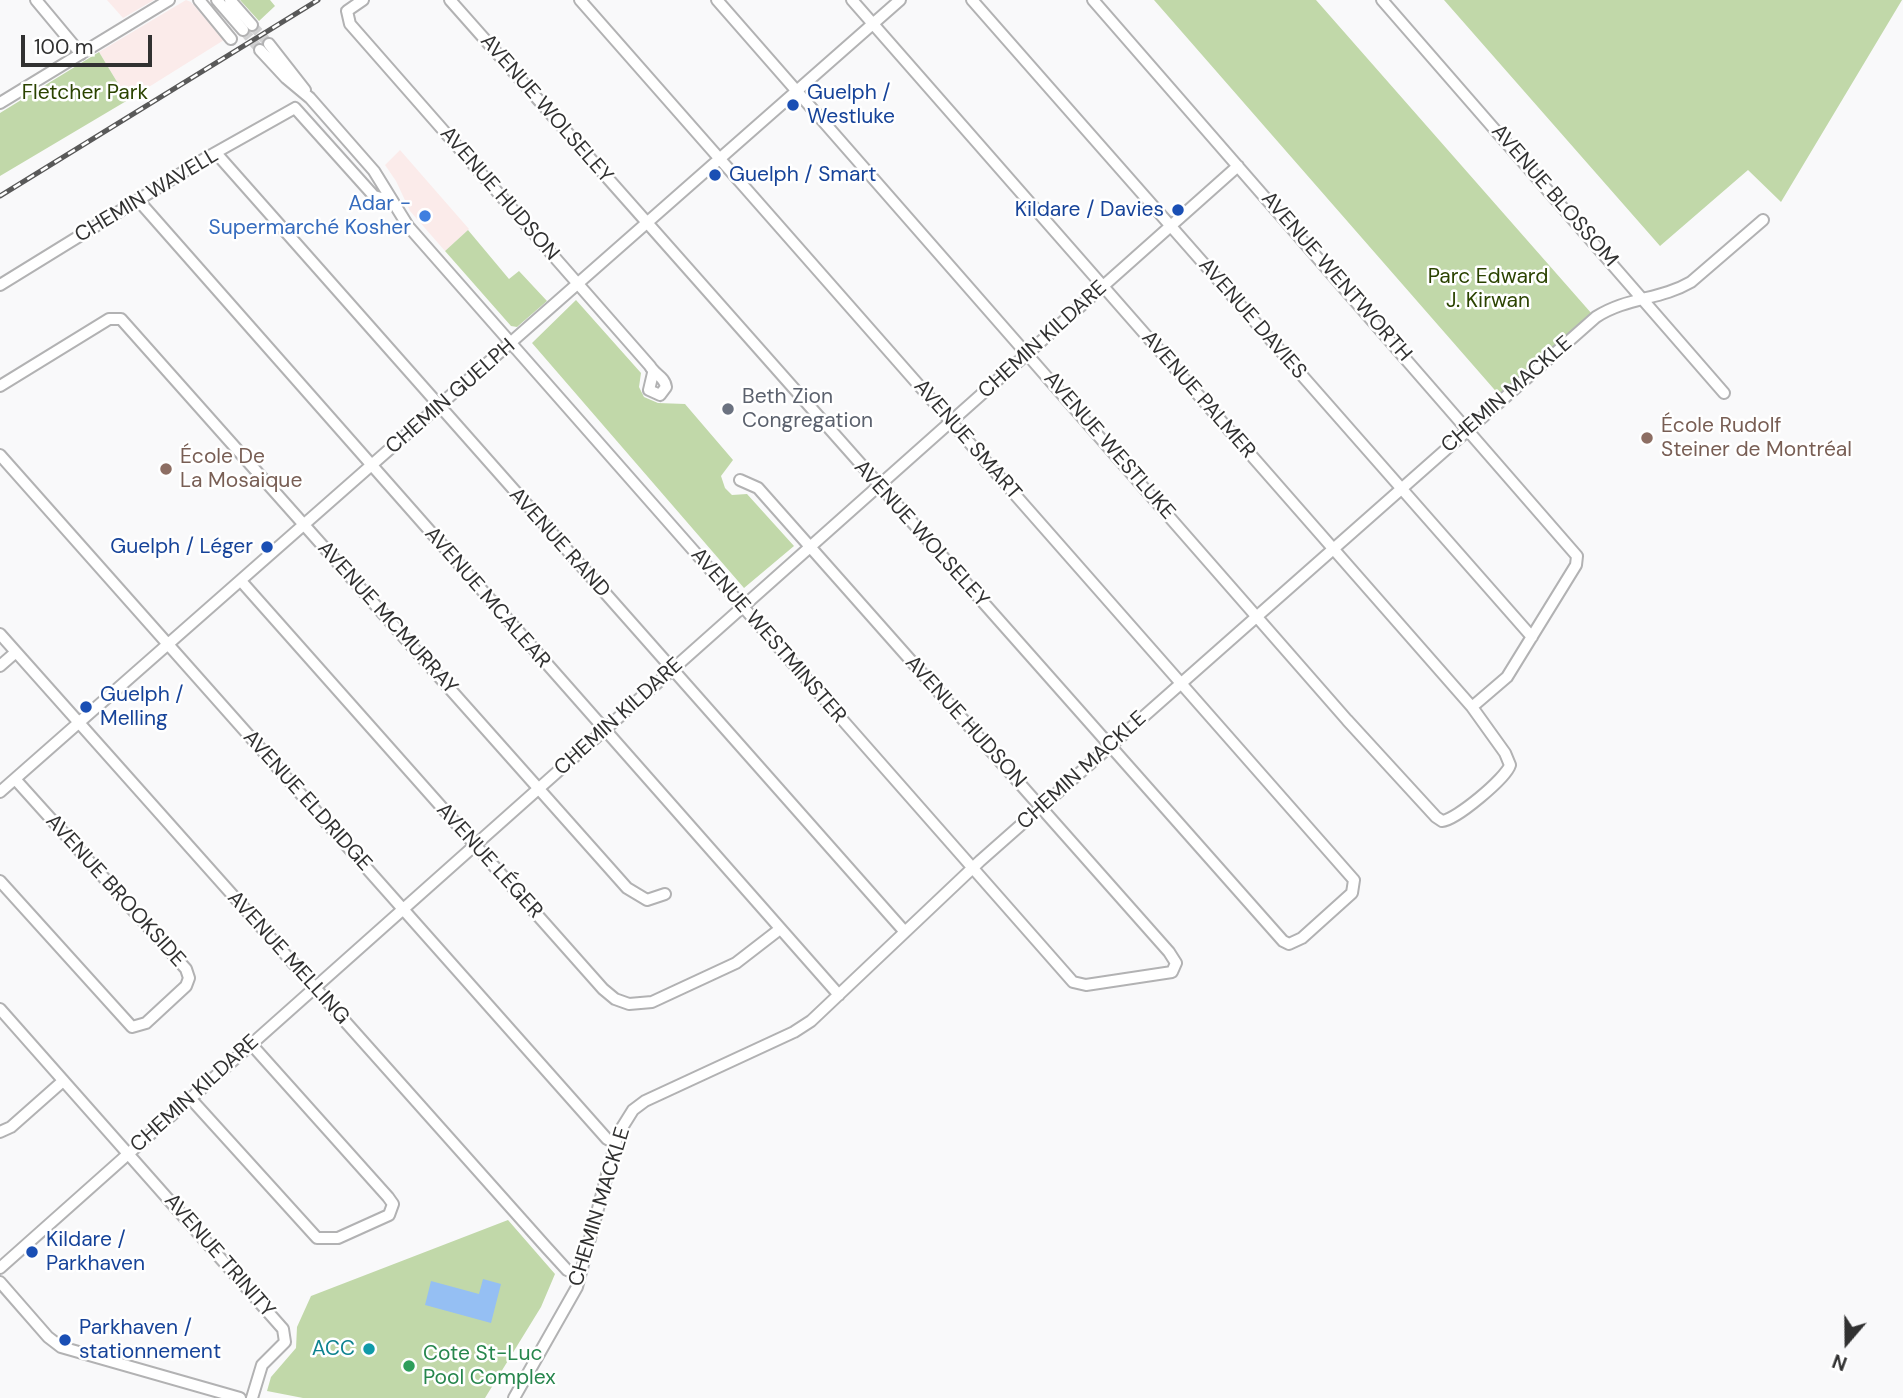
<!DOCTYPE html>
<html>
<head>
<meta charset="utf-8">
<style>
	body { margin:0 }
	#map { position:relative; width:1903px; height:1398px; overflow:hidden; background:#f9f9fa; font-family:"DM Sans",sans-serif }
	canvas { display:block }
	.north { position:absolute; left:1812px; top:1307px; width:70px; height:70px; -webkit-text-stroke:5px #fff; paint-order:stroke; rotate:200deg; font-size:19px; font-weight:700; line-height:28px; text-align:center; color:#313131 }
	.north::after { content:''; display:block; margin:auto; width:24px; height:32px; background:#313131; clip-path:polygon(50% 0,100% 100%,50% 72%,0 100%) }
	.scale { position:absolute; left:21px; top:35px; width:131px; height:32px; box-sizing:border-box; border:4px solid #313131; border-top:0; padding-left:9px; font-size:21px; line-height:24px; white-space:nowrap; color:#313131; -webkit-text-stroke:5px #fff; paint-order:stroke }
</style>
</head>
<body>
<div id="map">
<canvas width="1903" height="1398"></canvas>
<div class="north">N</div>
<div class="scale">100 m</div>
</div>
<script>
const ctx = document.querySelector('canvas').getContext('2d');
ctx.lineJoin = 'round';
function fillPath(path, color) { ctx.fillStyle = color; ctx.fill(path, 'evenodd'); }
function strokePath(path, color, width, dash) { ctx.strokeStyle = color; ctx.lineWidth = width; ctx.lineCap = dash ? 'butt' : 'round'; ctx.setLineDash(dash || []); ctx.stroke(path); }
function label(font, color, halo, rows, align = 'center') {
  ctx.font = font + ' "DM Sans",sans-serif'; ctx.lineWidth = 5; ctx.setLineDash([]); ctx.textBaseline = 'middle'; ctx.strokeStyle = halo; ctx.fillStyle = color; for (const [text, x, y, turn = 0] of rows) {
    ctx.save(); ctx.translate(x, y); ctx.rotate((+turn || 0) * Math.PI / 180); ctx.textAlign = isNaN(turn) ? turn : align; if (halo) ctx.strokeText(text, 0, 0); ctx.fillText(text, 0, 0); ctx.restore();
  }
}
const commercial = new Path2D(`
	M107,0H154L123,18Z
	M186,0L191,2L224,40L128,100L99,52Z
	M400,150L469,229L445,251L410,211L396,181L385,165Z`);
const green = new Path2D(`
	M240,0H270L275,6L259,21Z
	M1154,0H1316L1592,314L1500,396Z
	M1444,0H1902L1781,202L1748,170L1660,246Z
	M99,52L128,100L0,176V113Z
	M468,230L509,279L519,271L547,301L517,327L511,326L445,251Z
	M576,300L641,373L639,387L644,397L658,403L685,404L733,460L721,476L725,488L732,495L747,494L794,546L744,588L532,343Z
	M508,1220L555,1274L541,1307L485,1398H303L267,1391L271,1377L296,1348L297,1327L311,1296Z`);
const water = new Path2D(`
	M483,1279L501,1284L491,1323L425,1305L431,1281L479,1294Z`);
const minorTunnel = new Path2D(`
	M252,25L269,44
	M243,30L260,50`);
const minor = new Path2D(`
	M36,0L81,54
	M199,0L231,39
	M217,0L243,30
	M230,0L252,25
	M363,0L347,11L350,24L650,366C654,374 665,377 666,387L660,395L649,390L653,373
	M450,0L1283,941L1289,944L1302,938L1352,893L1354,880L580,0
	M717,0L1347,720L1436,817L1442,821C1456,820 1506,778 1510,765L1505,753L1472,707L852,0
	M972,0L1532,637
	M1093,0L1577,556L1576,565L1507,677L1472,707
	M1382,0L1724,393
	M269,44L305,90
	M260,50L286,78L310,98L374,171L408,226L1073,982L1086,985L1172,972L1176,963L1169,952L758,488L740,480
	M0,103L169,0
	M216,153L905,932
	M138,200L839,995
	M0,285L206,158L295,108L374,196L392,201
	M0,386L109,319H121L627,888L647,900L665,894
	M0,455L607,1139L616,1144
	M241,581L603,989L615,999L629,1004L652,1002L736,963L780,929
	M0,634L546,1247L567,1270L580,1276
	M0,666L16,652
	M0,792L900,0
	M0,881L132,1027L146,1023L186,986L189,978L186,969L15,779
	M0,1009L283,1329L285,1342L262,1365L252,1398
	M190,1098L317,1238H338L389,1215L393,1204L388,1197L251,1044
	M0,1132L11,1127L63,1081
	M0,1268L1238,166
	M0,1282L48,1337L61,1347L240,1398
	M514,1398L577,1287L618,1134L633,1110L645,1101L794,1032L811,1021L980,861L1596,317C1627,297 1660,300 1691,282L1763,220`);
const rail = new Path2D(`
	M0,196L318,0`);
const markers = [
	[793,105,7,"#1a4fb4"],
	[715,175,7,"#1a4fb4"],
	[1178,210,7,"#1a4fb4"],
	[425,216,7,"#3f7fe0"],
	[728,409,7,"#6b7280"],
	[1647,438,7,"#8d6e63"],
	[166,469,7,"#8d6e63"],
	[267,547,7,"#1a4fb4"],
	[86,707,7,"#1a4fb4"],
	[32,1252,7,"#1a4fb4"],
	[65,1340,7,"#1a4fb4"],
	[369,1349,7,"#0f9aa8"],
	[409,1366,7,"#2e9e5b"]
];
const parkNames = [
	["Fletcher Park",85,93],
	["Parc Edward",1488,277],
	["J. Kirwan",1488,301]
];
const transitNames = [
	["Guelph /",807,93],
	["Westluke",807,117],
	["Guelph / Smart",729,175],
	["Kildare / Davies",1164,210,"right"],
	["Guelph / Léger",253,547,"right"],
	["Guelph /",100,695],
	["Melling",100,719],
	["Kildare /",46,1240],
	["Parkhaven",46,1264],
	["Parkhaven /",79,1328],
	["stationnement",79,1352]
];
const streetNames = [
	["AVENUE WOLSELEY",546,109,49],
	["AVENUE HUDSON",499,194,49],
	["CHEMIN WAVELL",147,196,-31],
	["AVENUE BLOSSOM",1554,196,49],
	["AVENUE WENTWORTH",1336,277,49],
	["AVENUE DAVIES",1252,319,49],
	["CHEMIN KILDARE",1043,340,-42],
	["AVENUE PALMER",1198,395,49],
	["CHEMIN MACKLE",1507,395,-41],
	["CHEMIN GUELPH",451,397,-41],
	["AVENUE SMART",967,440,49],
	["AVENUE WESTLUKE",1109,446,49],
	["AVENUE WOLSELEY",921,534,48],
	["AVENUE RAND",559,543,48],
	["AVENUE MCALEAR",487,598,49],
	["AVENUE MCMURRAY",387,618,48],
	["AVENUE WESTMINSTER",768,636,49],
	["CHEMIN KILDARE",619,717,-42],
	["AVENUE HUDSON",965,722,48],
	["CHEMIN MACKLE",1082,771,-42],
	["AVENUE ELDRIDGE",307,801,48],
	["AVENUE LÉGER",489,861,48],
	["AVENUE BROOKSIDE",115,891,48],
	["AVENUE MELLING",288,958,48],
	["CHEMIN KILDARE",195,1094,-42],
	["CHEMIN MACKLE",600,1207,-73],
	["AVENUE TRINITY",219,1256,49]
];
const shopNames = [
	["Adar -",411,204],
	["Supermarché Kosher",411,228]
];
const worshipNames = [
	["Beth Zion",742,397],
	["Congregation",742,421]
];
const educationNames = [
	["École Rudolf",1661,426],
	["Steiner de Montréal",1661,450],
	["École De",180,457],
	["La Mosaique",180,481]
];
const cultureNames = [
	["ACC",355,1349]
];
const leisureNames = [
	["Cote St-Luc",423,1354],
	["Pool Complex",423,1378]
];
fillPath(commercial, '#fbebea');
fillPath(green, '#c1d8a9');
fillPath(water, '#95bff3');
strokePath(minorTunnel, '#d1d1d2', 10, [10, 5]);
strokePath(minor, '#b2b2b3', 14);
strokePath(minor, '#fff', 10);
strokePath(rail, '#595959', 5);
strokePath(rail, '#fff', 2.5, [8]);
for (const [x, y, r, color] of markers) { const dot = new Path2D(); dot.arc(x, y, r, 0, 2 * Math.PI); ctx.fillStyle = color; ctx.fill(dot); strokePath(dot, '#fff', 2.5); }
label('21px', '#2b4300', '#fff', parkNames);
label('21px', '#164399', '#fff', transitNames, 'left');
label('21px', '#313131', '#fff', streetNames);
label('21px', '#366cbe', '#fff', shopNames, 'right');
label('21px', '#5b616d', '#fff', worshipNames, 'left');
label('21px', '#785e54', '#fff', educationNames, 'left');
label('21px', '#0d838f', '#fff', cultureNames, 'right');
label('21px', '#27864d', '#fff', leisureNames, 'left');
</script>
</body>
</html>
